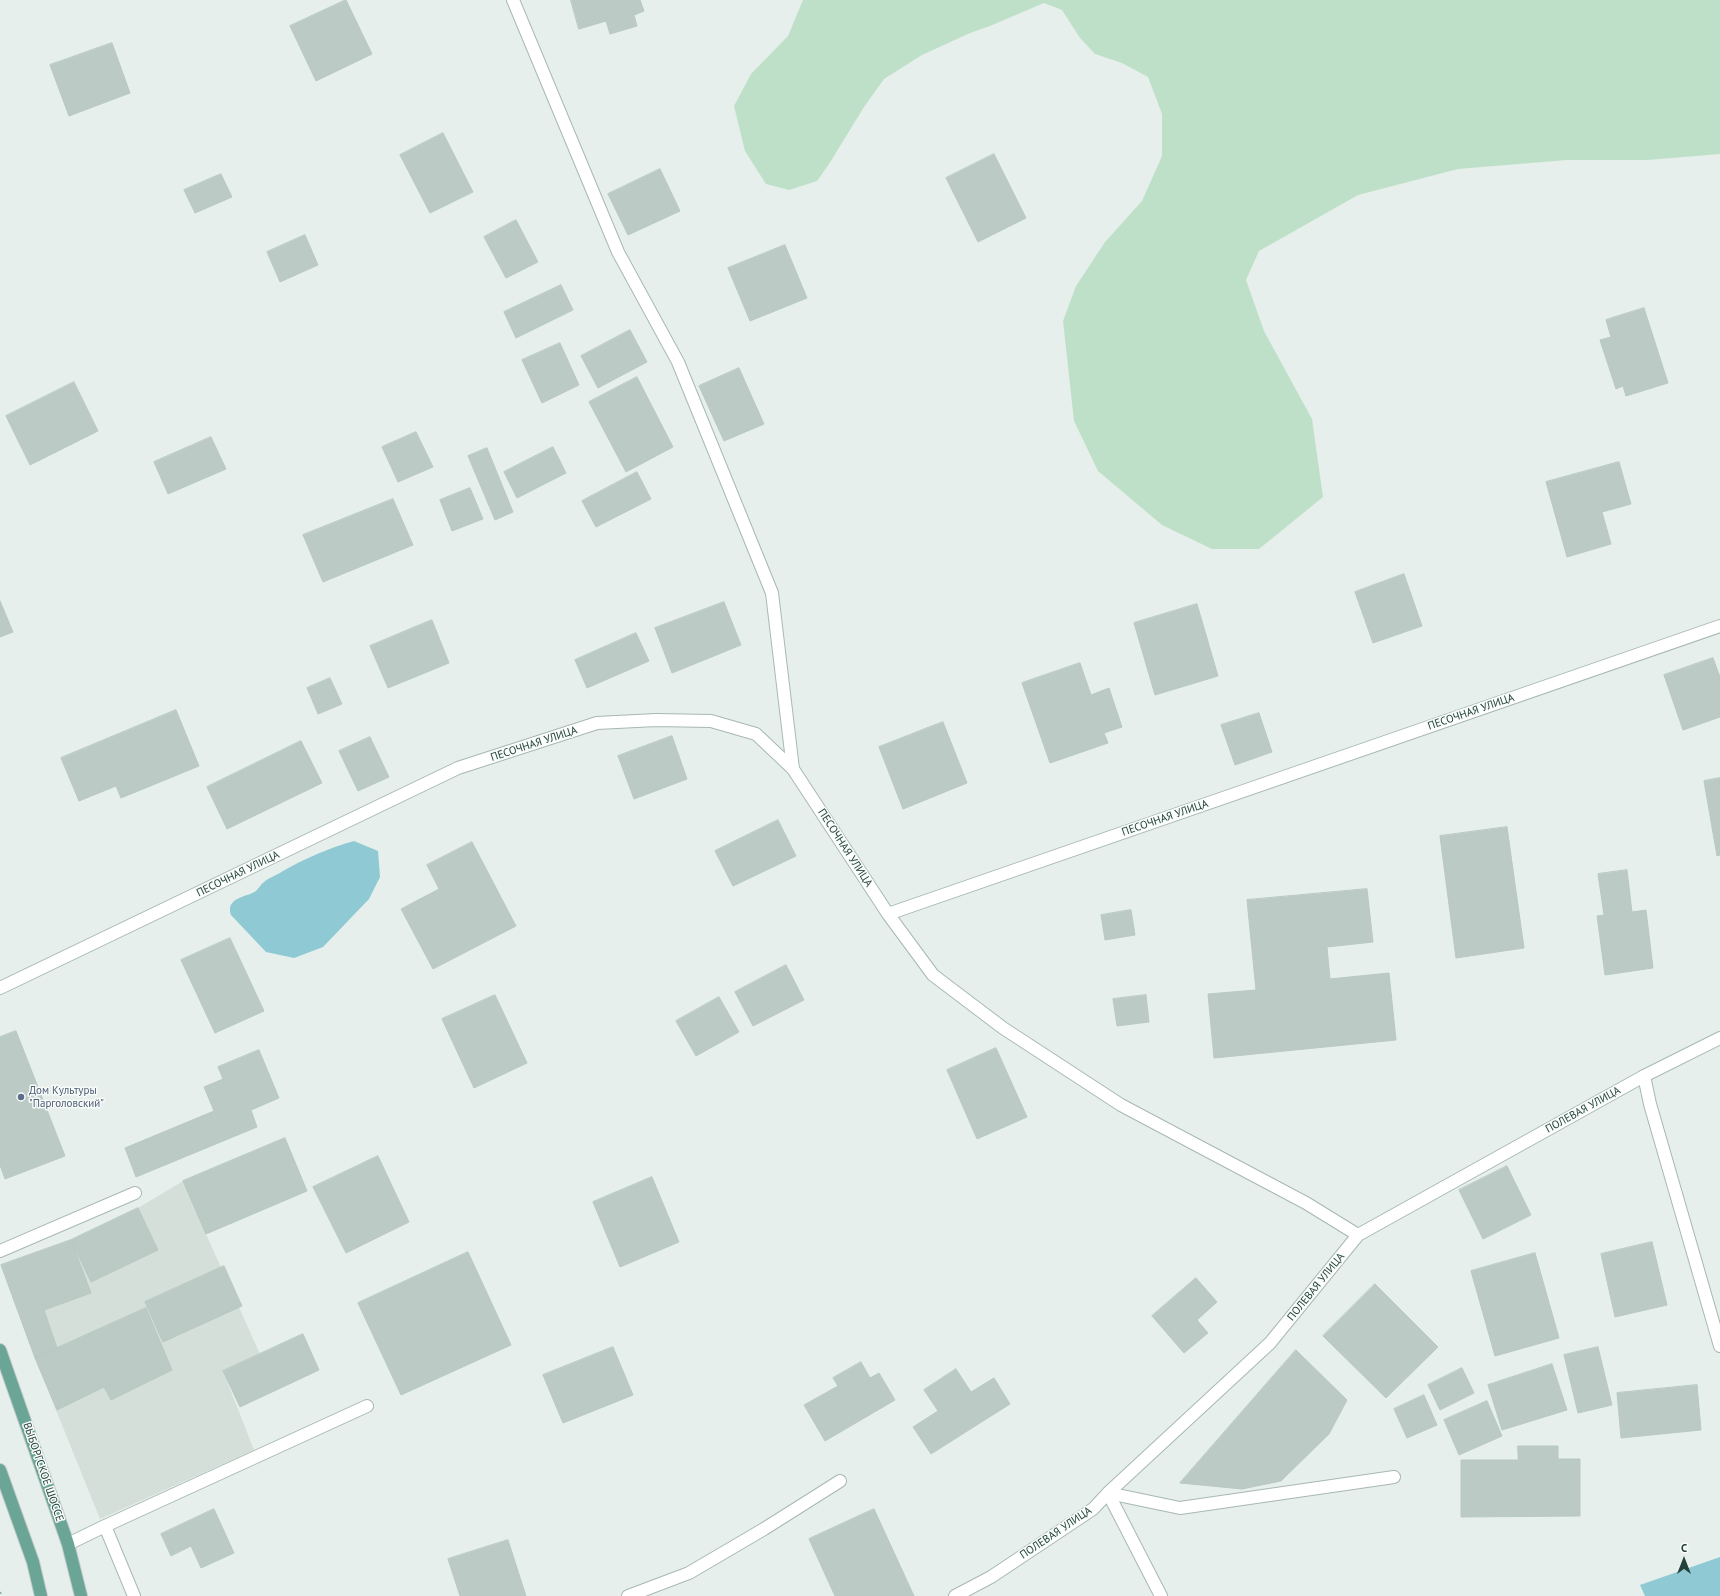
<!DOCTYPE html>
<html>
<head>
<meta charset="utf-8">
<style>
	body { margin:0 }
	#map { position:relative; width:1720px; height:1596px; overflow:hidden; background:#e6efeb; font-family:"PT Sans",sans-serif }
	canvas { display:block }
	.north { position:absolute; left:1664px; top:1540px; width:40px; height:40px; -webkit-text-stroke:3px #f7fbf9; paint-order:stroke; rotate:0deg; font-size:11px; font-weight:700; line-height:16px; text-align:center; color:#24423a }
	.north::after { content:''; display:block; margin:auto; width:14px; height:18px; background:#24423a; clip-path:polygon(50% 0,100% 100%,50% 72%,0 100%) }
</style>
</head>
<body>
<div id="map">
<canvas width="1720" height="1596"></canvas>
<div class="north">С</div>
</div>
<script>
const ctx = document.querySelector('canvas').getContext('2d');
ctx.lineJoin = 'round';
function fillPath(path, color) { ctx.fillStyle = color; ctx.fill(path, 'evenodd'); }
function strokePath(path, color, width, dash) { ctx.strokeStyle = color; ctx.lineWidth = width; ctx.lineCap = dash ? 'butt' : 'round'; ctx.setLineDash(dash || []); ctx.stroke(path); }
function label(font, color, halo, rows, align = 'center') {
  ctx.font = font + ' "PT Sans",sans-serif'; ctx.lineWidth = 3; ctx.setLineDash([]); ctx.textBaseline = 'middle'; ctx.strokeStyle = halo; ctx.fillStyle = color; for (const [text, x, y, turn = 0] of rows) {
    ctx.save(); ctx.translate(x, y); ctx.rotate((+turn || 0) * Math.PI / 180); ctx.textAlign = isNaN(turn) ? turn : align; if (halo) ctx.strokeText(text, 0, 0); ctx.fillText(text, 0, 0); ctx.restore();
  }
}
const built = new Path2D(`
	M285,1138L307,1191L206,1234L260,1354L223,1371L254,1450L100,1519L35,1358L1,1265L71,1240L138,1208L183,1181Z`);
const green = new Path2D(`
	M803,0H1720V154L1647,160H1567L1458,169L1358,195L1259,251L1246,280L1264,331L1312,419L1323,497L1259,549H1212L1162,525L1098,471L1074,421L1063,321L1076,286L1105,242L1142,201L1162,156V114L1148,77L1122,63L1095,54L1080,38L1062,10L1044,3L990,26L970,33L922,55L884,79L864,107L829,164L817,181L789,190L766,184L745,151L734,106L751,74L788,36Z`);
const water = new Path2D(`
	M354,841L378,851L380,877L369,899L323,947L294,958L266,952L231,915C225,897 248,897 256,891C259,888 261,884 264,882C270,877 277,875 283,871C306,858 329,848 354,841Z
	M1720,1557V1596H1645L1640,1585Z`);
const building = new Path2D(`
	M346,0L372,54L316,81L290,26Z
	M571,0H640L644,11L634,15L637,26L610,34L606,21L579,29Z
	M112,43L130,93L69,116L50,65Z
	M443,133L473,192L430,213L400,155Z
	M994,154L1026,218L978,242L946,178Z
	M660,169L680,211L628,235L608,194Z
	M221,174L232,197L195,213L184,190Z
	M516,220L538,262L506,278L484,237Z
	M305,235L318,265L280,282L267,252Z
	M785,245L807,298L750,321L728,268Z
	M561,285L573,310L516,338L504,312Z
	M1644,308L1668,383L1626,396L1623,386L1616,389L1600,340L1611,337L1606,320Z
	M630,330L647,362L598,388L581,356Z
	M560,343L579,385L542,403L522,360Z
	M739,368L764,424L724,441L699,386Z
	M637,377L673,447L626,472L589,402Z
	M74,382L98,431L30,465L6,416Z
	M416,432L433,467L398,482L382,447Z
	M211,437L226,469L168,494L154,462Z
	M553,447L566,473L517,498L504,472Z
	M487,448L513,512L495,520L468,456Z
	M1619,462L1631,504L1602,512L1611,544L1567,557L1546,482Z
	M637,472L651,499L596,527L582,501Z
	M470,488L483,519L452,531L440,500Z
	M393,499L413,545L323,582L303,535Z
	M1404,574L1422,626L1373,643L1355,592Z
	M0,601L13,632L0,637Z
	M724,602L741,645L672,673L655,628Z
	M1197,604L1218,676L1155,695L1134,623Z
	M432,620L449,663L388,688L370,646Z
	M636,633L649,661L587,688L575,660Z
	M1713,658L1720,677V717L1683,730L1664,675Z
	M1080,663L1091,695L1109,688L1122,727L1104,733L1108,743L1050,763L1022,683Z
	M330,678L342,704L318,714L307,688Z
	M176,710L199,766L121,798L116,786L79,801L61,758Z
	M1259,713L1272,752L1235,765L1221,725Z
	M943,722L967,783L903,809L879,747Z
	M672,736L687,779L634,799L618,756Z
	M370,737L389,777L358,791L339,751Z
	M301,741L322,783L227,829L207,787Z
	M1720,778V855L1717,856L1704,781Z
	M778,820L796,856L733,886L715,851Z
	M1507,827L1524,948L1456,958L1440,836Z
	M472,842L516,926L433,969L401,909L439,889L427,865Z
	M1627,870L1632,912L1646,910L1653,968L1605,975L1597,916L1604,915L1598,874Z
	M1367,889L1373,942L1327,947L1330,979L1389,973L1396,1040L1214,1058L1208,994L1256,990L1247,900Z
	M1131,910L1135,935L1105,940L1101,915Z
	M230,938L264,1011L215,1033L181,960Z
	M786,965L804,1000L753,1026L735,992Z
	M495,995L527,1063L474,1088L442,1019Z
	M1146,995L1149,1022L1117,1026L1113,999Z
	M719,997L739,1032L696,1056L676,1021Z
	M16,1031L65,1156L5,1179L0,1165V1037Z
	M996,1048L1027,1117L977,1139L947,1070Z
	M259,1050L279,1098L251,1110L257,1127L136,1177L125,1148L214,1111L204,1087L223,1079L218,1067Z
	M285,1138L307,1191L206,1234L183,1181Z
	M378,1156L409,1222L346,1253L313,1187Z
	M1507,1166L1531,1215L1483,1239L1459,1190Z
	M652,1177L679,1242L620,1267L593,1202Z
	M138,1208L158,1250L91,1282L71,1240Z
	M71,1240L91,1293L44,1310L57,1348L35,1358L1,1265Z
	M1652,1242L1667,1305L1615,1317L1601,1254Z
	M468,1252L511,1345L401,1395L358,1303Z
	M1535,1253L1559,1338L1495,1356L1471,1271Z
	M224,1266L242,1306L163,1342L145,1302Z
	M1196,1278L1217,1302L1197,1320L1208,1333L1184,1353L1152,1316Z
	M1375,1284L1438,1347L1386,1398L1323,1336Z
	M146,1308L172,1370L111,1400L104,1387L57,1410L35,1358Z
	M303,1334L319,1370L240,1407L223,1371Z
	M613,1347L633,1395L563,1423L543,1375Z
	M1598,1347L1612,1405L1578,1413L1564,1355Z
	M1296,1350L1347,1400L1329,1434L1281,1481L1242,1489L1180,1483Z
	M861,1362L870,1378L879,1373L895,1400L825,1441L804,1405L838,1386L833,1378Z
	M1552,1364L1567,1410L1502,1430L1488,1385Z
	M1462,1368L1474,1393L1440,1410L1428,1385Z
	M956,1369L971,1392L994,1378L1010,1404L931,1454L913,1427L938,1411L924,1390Z
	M1697,1385L1701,1430L1621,1438L1617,1393Z
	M1424,1395L1437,1425L1407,1438L1394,1409Z
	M1487,1401L1502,1436L1459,1455L1444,1420Z
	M1518,1446H1558V1459H1580V1516L1461,1517V1460H1518Z
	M214,1509L234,1553L201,1568L191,1546L171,1556L161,1534Z
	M874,1509L914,1596H835L809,1539Z
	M508,1540L526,1596H460L448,1559Z`);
const path = new Path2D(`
	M0,1592L1,1596`);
const service = new Path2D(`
	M513,0L618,252L678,362L772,593L793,769
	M1644,1076L1650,1104L1720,1346
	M0,1251L135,1193
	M1108,1493L1180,1508L1394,1477
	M105,1526L134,1596
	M68,1544L105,1526L367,1406
	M628,1596L689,1573L764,1529L840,1481`);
const minor = new Path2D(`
	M888,914L933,975L1003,1028L1121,1105L1306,1203L1358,1235
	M0,988L458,768L597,723L656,720L711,721L756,734L793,769L888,914L1720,626
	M1108,1493L1161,1596
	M955,1596L991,1577L1093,1509L1108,1493L1270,1343L1358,1235L1644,1076L1720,1038`);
const primary = new Path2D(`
	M0,1350L68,1544L81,1596
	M0,1470L33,1562L41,1596`);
const markers = [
	[21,1097,4,"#5c6f8a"]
];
const streetNames = [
	["ПЕСОЧНАЯ УЛИЦА",1471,712,-19],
	["ПЕСОЧНАЯ УЛИЦА",534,744,-18],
	["ПЕСОЧНАЯ УЛИЦА",1165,818,-19],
	["ПЕСОЧНАЯ УЛИЦА",845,848,57],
	["ПЕСОЧНАЯ УЛИЦА",238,874,-26],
	["ПОЛЕВАЯ УЛИЦА",1583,1110,-29],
	["ПОЛЕВАЯ УЛИЦА",1316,1287,-51],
	["ВЫБОРГСКОЕ ШОССЕ",43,1472,71],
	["ПОЛЕВАЯ УЛИЦА",1056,1533,-34]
];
const serviceNames = [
	["Дом Культуры",29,1091],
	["\"Парголовский\"",29,1104]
];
fillPath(built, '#d4dfda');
fillPath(green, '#bfe0c8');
fillPath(water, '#8ec9d4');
fillPath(building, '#bbcac4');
strokePath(building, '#b8c9c2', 1);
strokePath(service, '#a8b8b2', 14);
strokePath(minor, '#a8b8b2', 14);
strokePath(primary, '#c2cac8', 14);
strokePath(path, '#86b3a5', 2.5, [2, 3]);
strokePath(service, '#fff', 12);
strokePath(minor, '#fff', 12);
strokePath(primary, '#6aa596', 12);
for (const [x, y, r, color] of markers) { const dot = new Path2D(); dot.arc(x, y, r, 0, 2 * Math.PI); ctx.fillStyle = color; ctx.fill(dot); strokePath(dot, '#f7fbf9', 1.5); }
label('11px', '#24423a', '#f7fbf9', streetNames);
label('11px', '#4e5e75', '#f7fbf9', serviceNames, 'left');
</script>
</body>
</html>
